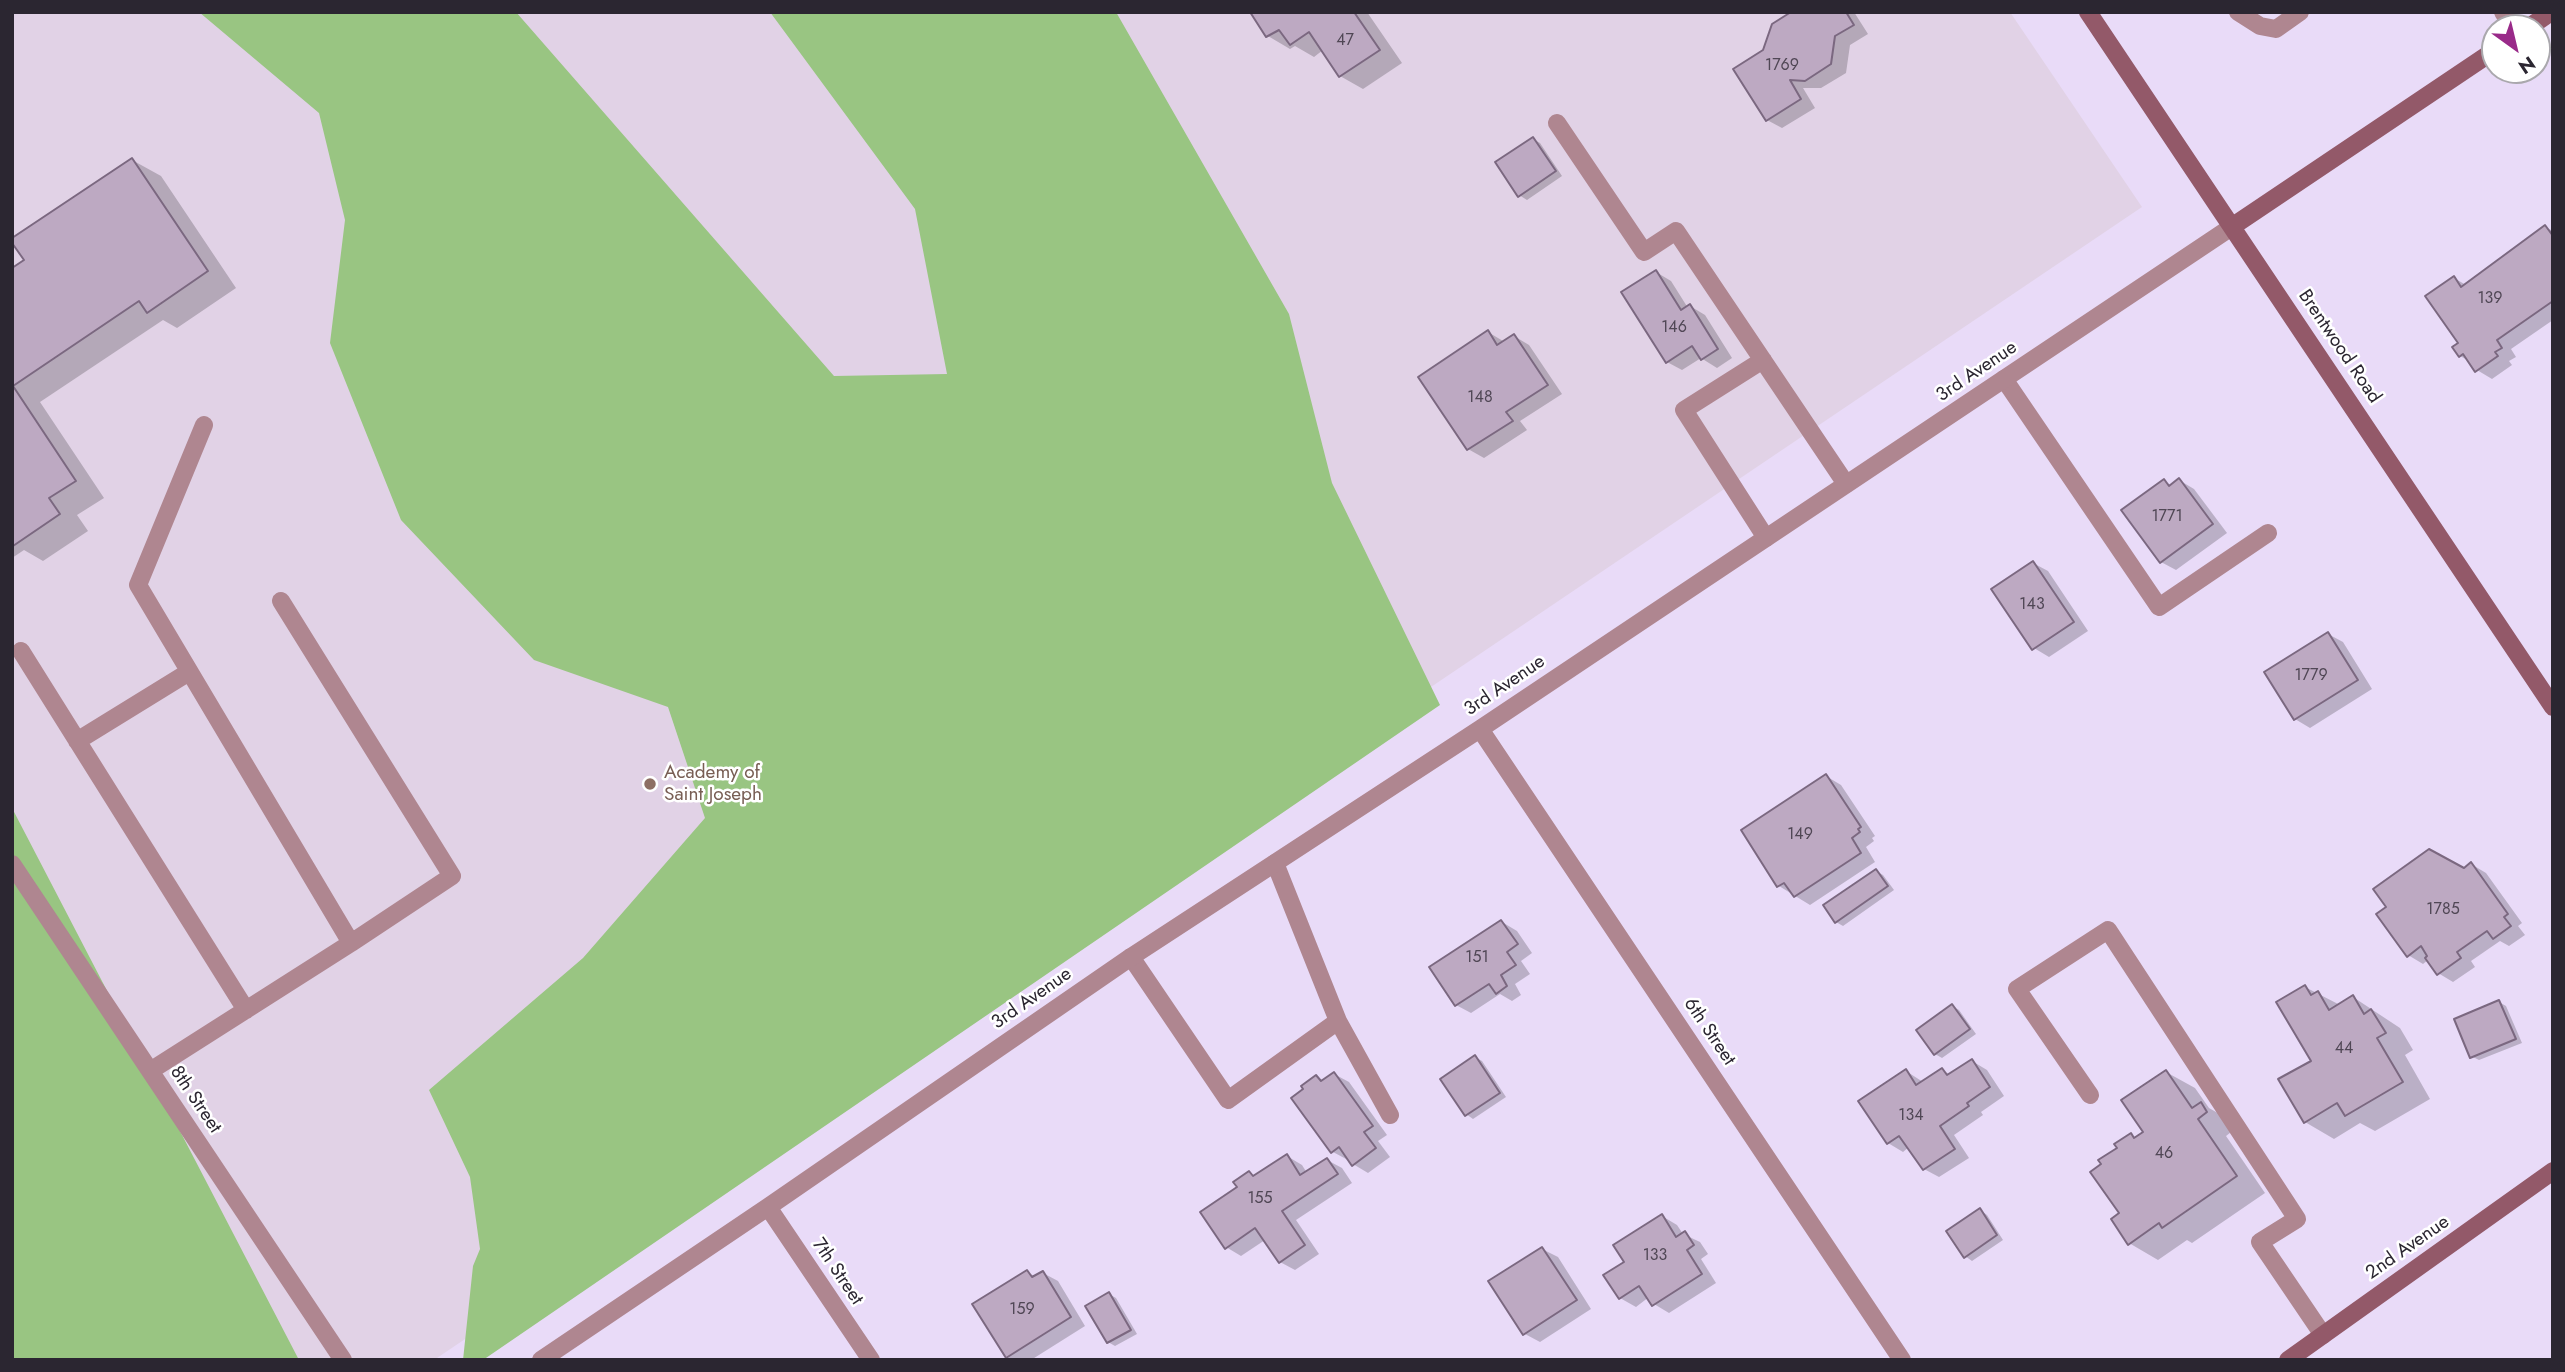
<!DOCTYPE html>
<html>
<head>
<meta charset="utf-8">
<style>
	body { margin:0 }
	#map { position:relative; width:2565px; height:1372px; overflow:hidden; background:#e9dbf8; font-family:Jost,sans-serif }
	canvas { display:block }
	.frame { position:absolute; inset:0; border:14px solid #2b2631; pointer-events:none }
	.north { position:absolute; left:2481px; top:14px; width:70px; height:70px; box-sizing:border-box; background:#fff; border:2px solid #aaa8ad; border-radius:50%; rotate:146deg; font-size:19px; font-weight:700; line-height:28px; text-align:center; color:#2b2631 }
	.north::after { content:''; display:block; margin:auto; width:24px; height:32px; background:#992a89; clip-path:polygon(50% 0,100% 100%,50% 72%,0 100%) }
</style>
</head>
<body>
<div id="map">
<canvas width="2565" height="1372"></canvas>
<div class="frame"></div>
<div class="north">N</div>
</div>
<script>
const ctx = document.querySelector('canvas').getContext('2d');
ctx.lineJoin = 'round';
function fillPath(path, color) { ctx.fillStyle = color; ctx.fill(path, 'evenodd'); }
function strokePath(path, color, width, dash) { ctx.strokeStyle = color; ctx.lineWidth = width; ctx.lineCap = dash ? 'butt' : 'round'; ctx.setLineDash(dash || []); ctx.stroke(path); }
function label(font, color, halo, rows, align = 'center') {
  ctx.font = font + ' Jost,sans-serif'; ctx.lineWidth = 5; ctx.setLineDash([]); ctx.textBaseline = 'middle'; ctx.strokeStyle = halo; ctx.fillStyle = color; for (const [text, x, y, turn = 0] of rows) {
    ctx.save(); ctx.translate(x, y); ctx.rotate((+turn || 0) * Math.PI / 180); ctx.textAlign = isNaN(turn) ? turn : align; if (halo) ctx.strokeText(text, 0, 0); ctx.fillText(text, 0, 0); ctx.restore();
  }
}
const education = new Path2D(`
	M12,12H2010L2142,207L434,1360H12Z`);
const green = new Path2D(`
	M199,12H516L834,376L947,374L915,209L770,12H1116L1289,314L1332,483L1440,705L483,1360H463L473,1266L480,1249L470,1177L429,1090L583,958L705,818L668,707L534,660L401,520L330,343L345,220L319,113Z
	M12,808L299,1360H12Z`);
const shadow = new Path2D(`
	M1252,12H1367L1402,63L1363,89L1340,76L1323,50L1314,57L1295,46L1290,49L1268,36Z
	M1821,12H1854L1868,34L1850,45L1846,73L1821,88H1803L1815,108L1782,128L1767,120Z
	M1533,139L1540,143L1562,176L1527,200L1519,195Z
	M132,160L161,176L236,288L177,328L163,320L40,402L104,498L77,515L88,531L43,561L24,550L12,558V270L26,261Z
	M2545,227L2553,231V320L2511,349L2516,357L2509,361L2512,365L2492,379L2477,370L2471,362L2460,356L2454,278L2466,285Z
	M1656,272L1671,281L1688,308L1690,306L1705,315L1732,358L1717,368L1701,358L1682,370L1667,362Z
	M1488,332L1503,341L1514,336L1529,345L1562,394L1520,421L1527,430L1484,458L1468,449Z
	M2179,480L2194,489L2227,533L2176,570L2161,562L2164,481L2171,485Z
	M2033,563L2048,571L2088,631L2049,657L2034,648Z
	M2328,634L2343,642L2372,689L2310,728L2295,719Z
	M1826,776L1841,785L1875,836L1872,838L1874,841L1866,847L1875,862L1810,905L1779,886Z
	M2471,864L2486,873L2522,923L2518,926L2525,935L2509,946L2500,941L2471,961L2475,967L2453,982L2438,973L2428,960L2423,964L2408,955L2465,870Z
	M1876,871L1883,875L1894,890L1843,926L1836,922Z
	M1502,922L1517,931L1532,953L1521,961L1530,974L1515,984L1521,995L1512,1001L1500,994L1471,1013L1456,1005Z
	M2305,987L2340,1005L2353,997L2400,1028L2413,1050L2405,1055L2430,1099L2375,1131L2360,1123L2334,1139L2305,1122L2313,1061Z
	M2499,1002L2506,1006L2522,1043L2479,1060L2471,1056Z
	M1952,1006L1959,1010L1976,1034L1942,1058L1935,1054Z
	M1475,1057L1482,1061L1506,1097L1473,1119L1466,1114Z
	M1972,1061L1987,1070L2004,1096L1981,1112L1983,1115L1954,1135L1969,1158L1939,1177L1924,1169L1909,1147L1903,1152L1888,1143L1906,1071L1923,1082L1942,1070L1951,1075Z
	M2166,1072L2195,1088L2209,1108L2230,1120L2235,1129L2226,1136L2265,1193L2192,1243L2187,1240L2158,1260L2129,1243L2122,1214L2119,1148L2131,1135L2137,1138L2145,1132Z
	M1334,1074L1349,1082L1387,1135L1378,1141L1390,1157L1368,1173L1353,1164L1349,1159L1348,1160L1333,1152L1306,1089L1317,1077L1324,1081Z
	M1287,1156L1302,1165L1307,1173L1327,1160L1342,1168L1352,1183L1296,1220L1319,1254L1295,1270L1280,1262L1265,1240L1241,1256L1226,1247L1239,1187L1249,1173L1255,1177Z
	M1980,1210L1987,1215L2003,1240L1972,1261L1965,1256Z
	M1662,1216L1677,1225L1683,1234L1700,1242L1708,1254L1701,1259L1716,1283L1669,1313L1654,1304L1649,1297L1636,1307L1620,1298L1626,1262Z
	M1542,1249L1558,1257L1591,1309L1540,1342L1525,1334Z
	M1027,1272L1036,1277L1043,1273L1058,1281L1085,1326L1031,1360H1012L1007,1357Z
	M1109,1294L1116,1298L1137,1334L1115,1346L1108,1342Z`);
const building = new Path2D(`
	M1250,12H1354L1380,50L1339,77L1309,32L1290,45L1279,30L1266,37Z
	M1791,12H1846L1854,25L1835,36L1831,64L1805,81L1790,80L1801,99L1766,121L1733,69L1763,50L1772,24Z
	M1533,137L1556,171L1518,197L1495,162Z
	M132,158L208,271L147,313L139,301L13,386L76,481L49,498L60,514L13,546L12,544V268L24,260L12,243V238Z
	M2545,225L2553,236V301L2497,340L2502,348L2495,352L2498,356L2475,372L2463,354L2459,357L2452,347L2458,343L2425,296L2454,276L2461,287Z
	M1656,270L1681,310L1690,304L1718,349L1701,360L1692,346L1666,363L1621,292Z
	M1488,330L1497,345L1514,334L1548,385L1506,412L1513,421L1467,450L1418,377Z
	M2179,478L2213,524L2160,563L2121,510L2164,479L2169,486Z
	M2033,561L2074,622L2032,650L1991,589Z
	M2328,632L2358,680L2294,720L2264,672Z
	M1826,774L1861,827L1858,829L1860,832L1852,838L1861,853L1794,897L1784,883L1777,887L1741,830Z
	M2429,849L2464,868L2471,862L2508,914L2504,917L2511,926L2493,939L2487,931L2457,952L2461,958L2437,975L2425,958L2427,956L2421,946L2407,957L2376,914L2386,907L2373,889Z
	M1876,869L1888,886L1835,923L1823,905Z
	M1501,920L1518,944L1507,952L1516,965L1501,975L1507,986L1496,994L1489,984L1455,1006L1429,967Z
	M2305,985L2311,995L2318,991L2329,1010L2353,995L2364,1014L2371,1009L2386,1033L2377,1038L2403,1082L2345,1116L2337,1103L2304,1123L2278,1079L2311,1061L2276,1002Z
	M2499,1000L2516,1039L2470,1058L2454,1019Z
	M1952,1004L1970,1029L1934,1055L1916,1030Z
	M1475,1055L1500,1093L1465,1116L1440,1079Z
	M1972,1059L1990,1087L1967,1103L1969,1106L1940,1126L1955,1149L1923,1170L1899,1136L1887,1144L1858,1101L1906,1069L1916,1085L1942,1068L1947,1075Z
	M2166,1070L2192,1108L2201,1102L2207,1112L2198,1119L2237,1176L2162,1228L2159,1223L2128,1245L2111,1219L2119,1213L2090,1172L2101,1164L2098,1160L2117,1148L2114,1144L2131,1133L2134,1138L2143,1132L2121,1100Z
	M1334,1072L1373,1126L1364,1132L1376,1148L1352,1166L1339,1147L1331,1153L1291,1098L1303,1089L1301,1086L1316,1075L1321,1081Z
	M1287,1154L1300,1175L1327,1158L1338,1174L1282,1211L1305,1245L1279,1263L1255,1228L1225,1249L1200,1212L1237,1187L1233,1182L1249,1171L1253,1176Z
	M1980,1208L1997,1235L1964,1258L1946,1231Z
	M1662,1214L1676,1237L1685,1231L1694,1245L1687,1250L1702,1274L1652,1306L1639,1286L1619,1299L1603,1275L1624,1262L1613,1245Z
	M1542,1247L1577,1300L1523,1335L1488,1281Z
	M1027,1270L1032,1277L1043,1271L1071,1317L1006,1358L972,1304Z
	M1109,1292L1131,1330L1107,1343L1085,1306Z`);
const lane = new Path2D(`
	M2238,12L2260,26L2276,29L2300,12
	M2503,12L2513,28
	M1557,123L1644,252L1676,231L1846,484
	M1763,360L1684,410L1766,538
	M2004,379L2159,607L2268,533
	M281,601L452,876L351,943
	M21,651L246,1010
	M77,741L189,672
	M12,864L343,1360
	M1131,957L1228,1100L1338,1021L1275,863
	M1338,1021L1390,1115
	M150,1071L351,943L138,585L204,425
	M2090,1095L2017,989L2108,930L2297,1219L2260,1242L2323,1335`);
const street = new Path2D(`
	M1480,729L1902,1360
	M768,1207L871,1360
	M541,1360L768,1207L1131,957L1480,729L2233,226`);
const secondary = new Path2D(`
	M2088,12L2553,707
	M2528,28L2551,12
	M2233,226L2495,50
	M2288,1360L2553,1171`);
const markers = [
	[650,784,7,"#8d6e63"]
];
const numberNames = [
	["47",1345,41],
	["1769",1782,66],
	["139",2490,299],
	["146",1674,328],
	["148",1480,398],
	["1771",2167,517],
	["143",2032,605],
	["1779",2311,676],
	["149",1800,835],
	["1785",2443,910],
	["151",1477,958],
	["44",2344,1049],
	["134",1911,1116],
	["46",2164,1154],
	["155",1260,1199],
	["133",1655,1256],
	["159",1022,1310]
];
const streetNames = [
	["Brentwood Road",2339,347,56],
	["3rd Avenue",1977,372,-34],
	["3rd Avenue",1505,686,-34],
	["3rd Avenue",1032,999,-35],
	["6th Street",1709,1032,56],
	["8th Street",195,1100,56],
	["2nd Avenue",2408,1248,-35],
	["7th Street",837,1272,56]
];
const educationNames = [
	["Academy of",664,773],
	["Saint Joseph",664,795]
];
fillPath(education, '#e1d2e6');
fillPath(green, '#99c582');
fillPath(shadow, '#0003');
fillPath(building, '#bda9c2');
strokePath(building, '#7b6880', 2);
strokePath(lane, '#af8690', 18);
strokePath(street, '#af8690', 18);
strokePath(secondary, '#935969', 18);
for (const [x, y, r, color] of markers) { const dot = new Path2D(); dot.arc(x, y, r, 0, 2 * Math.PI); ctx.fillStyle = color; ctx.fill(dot); strokePath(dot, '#fff', 2.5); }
label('16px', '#504755', null, numberNames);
label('19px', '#2b2631', '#fff', streetNames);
label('19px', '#785e54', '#fff', educationNames, 'left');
</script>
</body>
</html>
